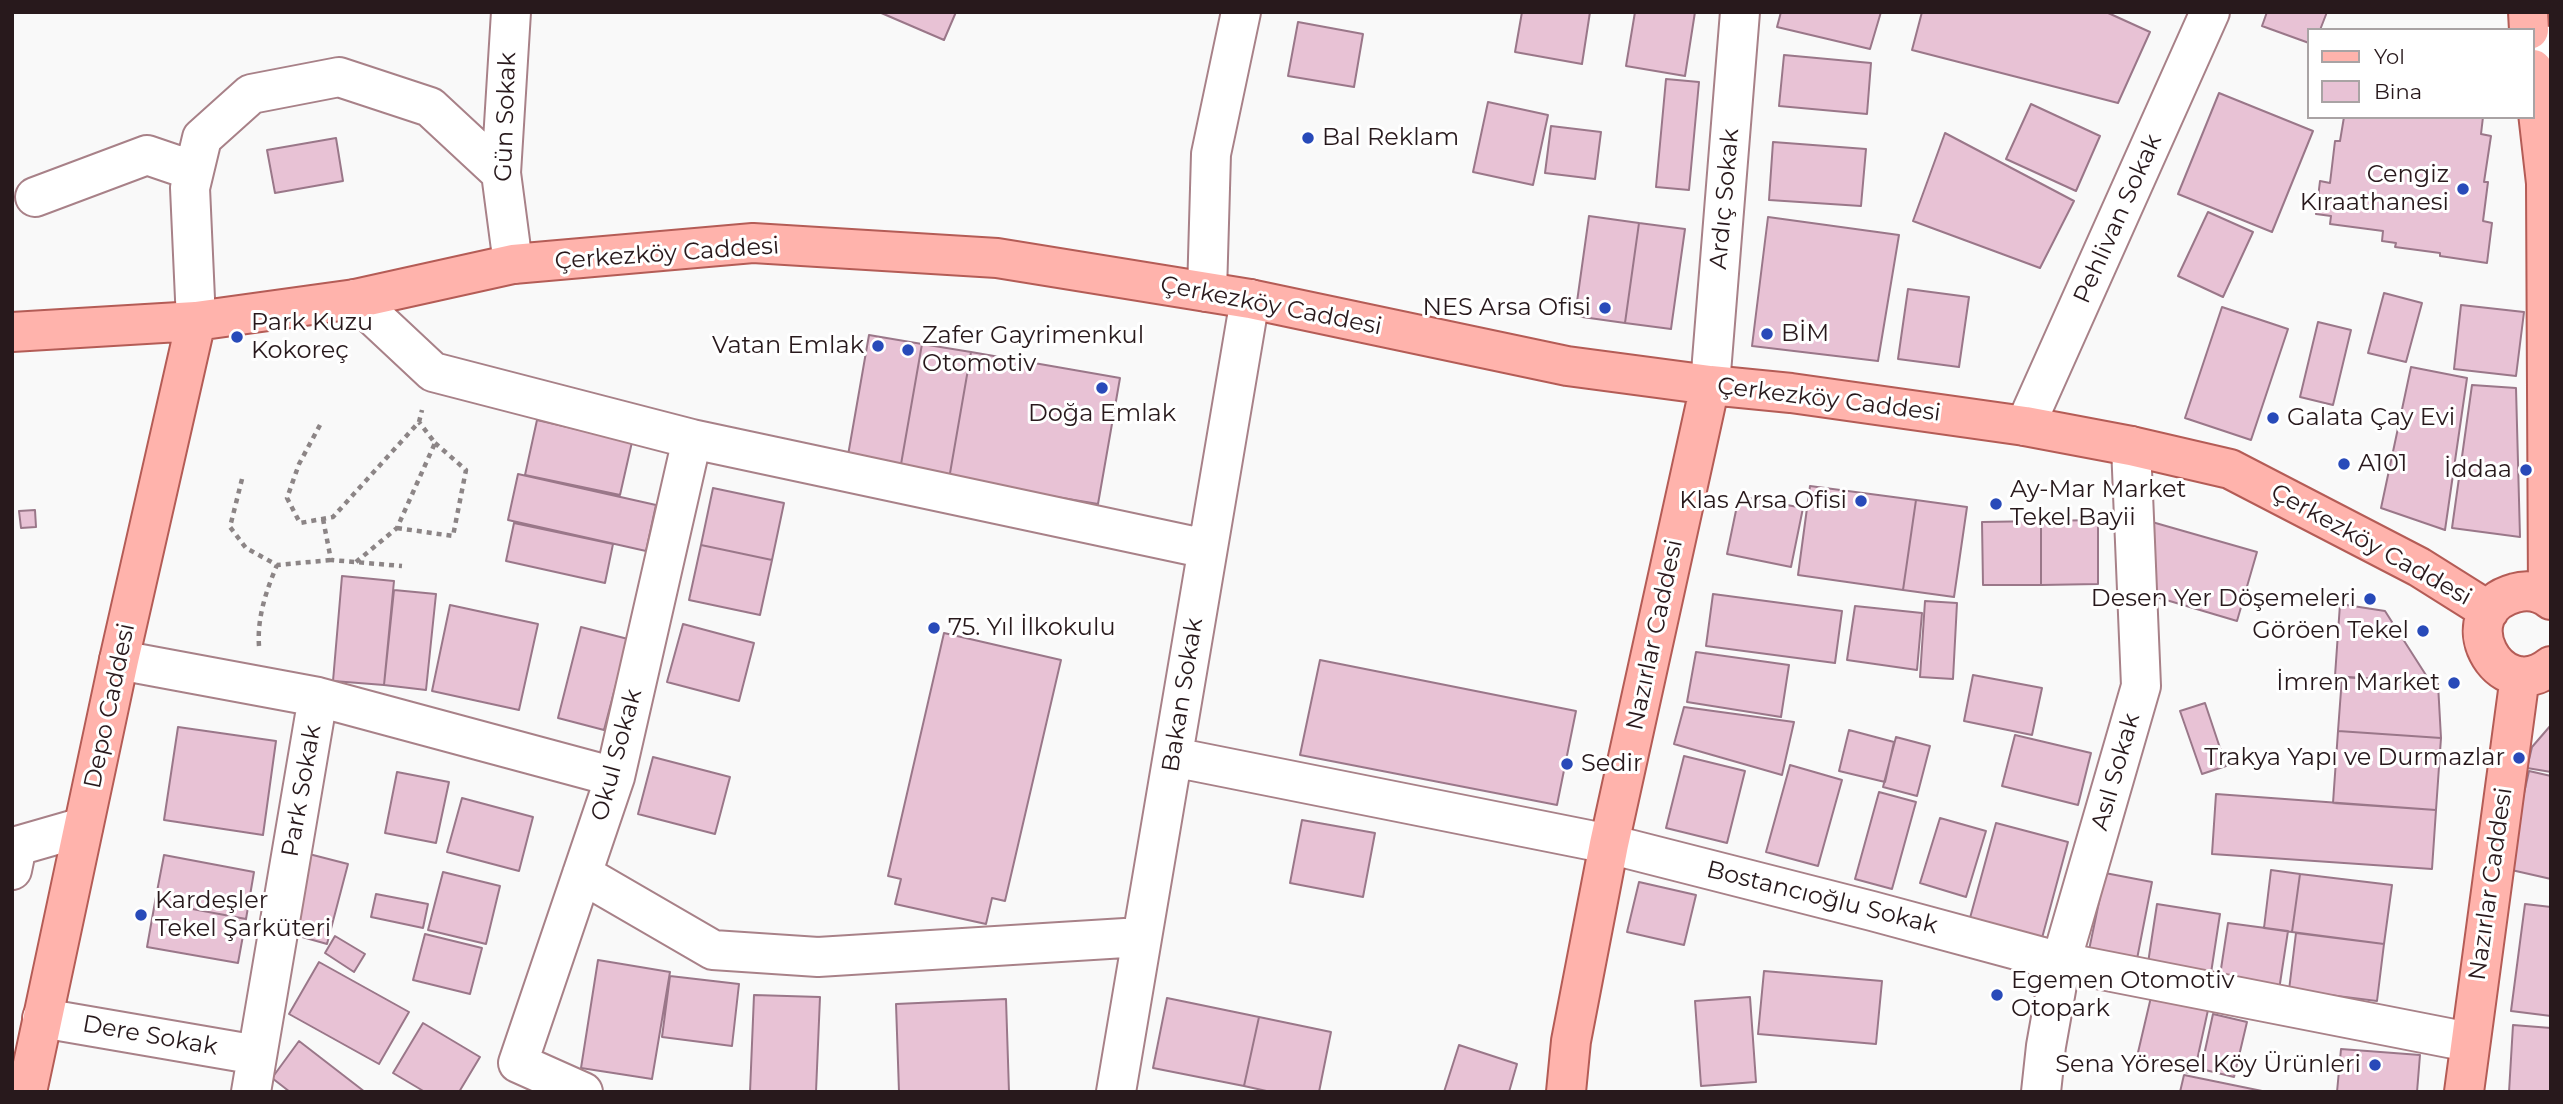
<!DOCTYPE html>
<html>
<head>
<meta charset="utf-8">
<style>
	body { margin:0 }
	#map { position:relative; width:2563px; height:1104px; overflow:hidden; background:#f9f9f9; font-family:Montserrat,sans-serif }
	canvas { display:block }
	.frame { position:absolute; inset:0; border:14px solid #28191c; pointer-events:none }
	.legend { position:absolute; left:2307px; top:28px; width:228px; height:91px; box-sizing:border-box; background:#fff; border:2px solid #a9a3a4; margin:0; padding:9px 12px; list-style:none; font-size:21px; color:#28191c }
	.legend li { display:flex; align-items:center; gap:14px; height:35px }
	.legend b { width:35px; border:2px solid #a9a3a4 }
</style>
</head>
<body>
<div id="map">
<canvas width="2563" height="1104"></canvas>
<div class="frame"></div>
<ul class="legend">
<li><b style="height:9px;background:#ffb3ac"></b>Yol</li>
<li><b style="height:19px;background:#e8c2d5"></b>Bina</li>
</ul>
</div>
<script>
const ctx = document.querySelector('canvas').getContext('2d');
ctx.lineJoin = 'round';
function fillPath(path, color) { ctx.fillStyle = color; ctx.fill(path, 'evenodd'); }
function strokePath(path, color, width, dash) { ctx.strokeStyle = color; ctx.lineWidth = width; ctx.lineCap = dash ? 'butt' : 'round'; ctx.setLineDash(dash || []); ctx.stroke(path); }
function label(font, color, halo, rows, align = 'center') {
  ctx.font = font + ' Montserrat,sans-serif'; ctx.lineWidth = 6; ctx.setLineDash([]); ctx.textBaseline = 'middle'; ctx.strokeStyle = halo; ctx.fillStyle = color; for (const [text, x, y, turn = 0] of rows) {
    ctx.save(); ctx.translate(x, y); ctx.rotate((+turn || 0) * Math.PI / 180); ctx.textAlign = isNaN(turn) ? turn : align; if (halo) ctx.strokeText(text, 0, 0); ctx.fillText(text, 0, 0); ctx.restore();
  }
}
const building = new Path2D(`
	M879,12H956L944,40Z
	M1522,12H1590L1582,64L1515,52Z
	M1635,12H1695L1685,76L1626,66Z
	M1781,12H1881L1870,49L1777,27Z
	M1922,12H2106L2150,32L2118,103L1912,50Z
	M2267,12H2327L2320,30H2309V43L2262,26Z
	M1298,22L1363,34L1354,87L1288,76Z
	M1784,55L1871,63L1867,114L1779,106Z
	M1666,79L1699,82L1689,190L1656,187Z
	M2219,93L2313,131L2272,232L2178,194Z
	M1488,102L1548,115L1533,185L1473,172Z
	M2031,104L2100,136L2076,191L2006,159Z
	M2344,117H2483L2481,134L2491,136L2484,182H2488L2483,221L2492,223L2487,263L2440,256V253L2395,247L2396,243L2382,241L2383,231L2330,224L2331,216L2316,214L2320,181L2330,183L2335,141H2340Z
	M1551,126L1601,132L1595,179L1545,173Z
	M1945,133L2074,201L2040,268L1913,221Z
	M336,138L343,181L275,193L267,150Z
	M1773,142L1866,149L1861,206L1769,200Z
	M2208,212L2253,232L2223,297L2178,276Z
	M1589,216L1639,223L1625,323L1575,316Z
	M1768,217L1899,235L1878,361L1752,346Z
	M1639,223L1685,229L1671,329L1625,323Z
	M1908,289L1969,297L1959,367L1898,359Z
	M2384,293L2422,303L2406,362L2368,353Z
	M2461,305L2524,312L2516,376L2454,369Z
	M2222,307L2288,329L2251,440L2185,418Z
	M2318,322L2351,330L2333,405L2300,397Z
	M869,335L922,344L900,470L847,461Z
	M922,344L971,352L949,479L900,470Z
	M971,352L1120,378L1098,504L949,479Z
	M2411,367L2467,378L2445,530L2381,508Z
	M2472,385L2516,388L2520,537L2452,528Z
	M537,420L632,442L620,495L525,475Z
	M518,474L656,505L646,551L508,520Z
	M1810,486L1916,500L1903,590L1798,575Z
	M713,488L784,503L772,560L701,545Z
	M1739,496L1803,508L1791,567L1727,554Z
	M1916,500L1967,507L1954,597L1903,590Z
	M35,510L36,527L21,528L19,511Z
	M2098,520V584L2041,585V521Z
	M2145,520L2257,552L2237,621L2146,594Z
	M2041,521V585H1983L1982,522Z
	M514,523L613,544L605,583L506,561Z
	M701,545L772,560L760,615L689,600Z
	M342,576L394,581L384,685L333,681Z
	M394,590L436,594L426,690L384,685Z
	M1713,594L1842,611L1835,663L1706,646Z
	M1925,601L1957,603L1953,679L1920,677Z
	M2340,604L2385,611L2431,683L2335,676Z
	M450,605L538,624L519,710L432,691Z
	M1855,606L1922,613L1917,670L1847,660Z
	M683,624L754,643L739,701L667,682Z
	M581,627L628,639L604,730L558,718Z
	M944,633L1061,660L1005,901L992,898L986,924L895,904L901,879L888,876Z
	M1696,652L1789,665L1781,717L1687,702Z
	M1320,660L1576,711L1557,805L1300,755Z
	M1973,675L2042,688L2032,735L1964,721Z
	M2342,677L2438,684L2441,738L2338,731Z
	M2205,703L2226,766L2202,774L2180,711Z
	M1684,707L1794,722L1782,775L1674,744Z
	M2551,725V772L2527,768L2532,747Z
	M178,727L276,741L263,835L164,820Z
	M1849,730L1894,742L1885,782L1839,771Z
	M2338,731L2441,738L2436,810L2333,803Z
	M2015,735L2091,753L2078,805L2002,786Z
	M1896,737L1930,746L1917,796L1883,787Z
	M1684,756L1745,771L1727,843L1666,828Z
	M653,757L730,777L715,834L638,814Z
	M1790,765L1842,780L1818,866L1766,852Z
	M2529,771L2551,776V879L2507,869Z
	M397,772L449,782L436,843L385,833Z
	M1879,792L1916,802L1892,889L1855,879Z
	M2216,794L2436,810L2432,869L2212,854Z
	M462,798L533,817L519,871L447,852Z
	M1940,818L1986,831L1966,897L1920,883Z
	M1302,820L1375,833L1363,897L1290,883Z
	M1996,823L2068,842L2042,938L1970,918Z
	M309,854L348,864L327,944L288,933Z
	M164,855L254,872L246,919L155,902Z
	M2271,870L2300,874L2292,932L2264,928Z
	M443,872L500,886L486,944L428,930Z
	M2105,873L2152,882L2137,959L2089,950Z
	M2300,874L2392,885L2384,944L2292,932Z
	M1639,882L1696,895L1684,945L1627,932Z
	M376,894L428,904L423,928L371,917Z
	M155,902L246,919L238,963L147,947Z
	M2157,904L2220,914L2211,973L2148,963Z
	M2525,904L2551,907V1016L2511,1011Z
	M2228,923L2288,931L2279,990L2219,982Z
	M2296,933L2384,944L2377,1001L2289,990Z
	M425,934L482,948L470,994L413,980Z
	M335,936L365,954L354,972L325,953Z
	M598,960L670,972L652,1079L581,1068Z
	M319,962L409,1012L379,1064L289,1014Z
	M1764,971L1882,981L1876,1044L1758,1034Z
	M670,976L739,984L732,1046L662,1037Z
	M754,995L820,997L816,1092H750Z
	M1750,997L1756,1082L1701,1086L1695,1001Z
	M2151,997L2208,1010L2194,1074L2136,1061Z
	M1167,998L1259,1017L1244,1086L1153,1068Z
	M1006,999L1009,1092H899L896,1004Z
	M2213,1014L2247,1022L2234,1077L2201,1069Z
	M1259,1017L1331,1032L1319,1092H1271L1244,1086Z
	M423,1023L480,1057L459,1092H425L393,1073Z
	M2513,1025L2551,1028V1092H2509Z
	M299,1041L365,1092H290L272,1078Z
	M1459,1045L1517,1064L1509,1092H1444Z
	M2341,1049L2420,1055L2417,1092H2337Z
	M2184,1075L2267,1092H2180Z`);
const path = new Path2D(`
	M320,425L299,464L287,498L300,523L333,517L419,422L422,410
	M242,479L230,527L246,548L277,565L331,560
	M323,519L331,560L402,566
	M397,528L453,536L466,470L435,443
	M356,562L397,528L435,443L419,422
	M259,646C257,618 266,591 277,565`);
const minor = new Path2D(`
	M511,12L501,173L513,264
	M2533,45L2551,46
	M35,197L147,155L194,171
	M1207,292L1211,154L1241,12
	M355,299L433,372L692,439L1207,549
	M196,321L190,188L202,138L251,94L339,77L430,107L501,173
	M1710,385L1740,12
	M2025,426L2210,12
	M119,660L318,697L615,777
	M1173,757L1609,844L1872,911L2061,962L2469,1042
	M12,870L17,846L83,827
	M582,874L713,950L818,957L1141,937
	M42,1018L257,1055
	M251,1092L318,697
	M583,1092L518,1063L615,777L692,439
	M1116,1092L1250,299
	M2041,1092L2046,1046L2061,962L2141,686L2131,446`);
const major = new Path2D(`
	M2528,12L2529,30
	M2533,69L2546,183L2548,597
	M12,332L196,321L355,299L513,264L753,243L997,258L1250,299L1567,366L1710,385L1791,393L2025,426L2131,446L2230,469L2419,567L2489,611
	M2551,600C2541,592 2528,589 2515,593C2448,611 2498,708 2551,666
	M27,1092L119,660L196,321
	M1566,1092L1571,1041L1609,844L1710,385
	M2464,1092L2520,676`);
const markers = [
	[1308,138,7,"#284ab9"],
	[2463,189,7,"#284ab9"],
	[1605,308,7,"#284ab9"],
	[1767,334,7,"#284ab9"],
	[237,337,7,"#284ab9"],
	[878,346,7,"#284ab9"],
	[908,350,7,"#284ab9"],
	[1102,388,7,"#284ab9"],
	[2273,418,7,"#284ab9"],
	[2344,464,7,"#284ab9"],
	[2526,470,7,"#284ab9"],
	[1861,501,7,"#284ab9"],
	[1996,504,7,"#284ab9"],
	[2370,599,7,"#284ab9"],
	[934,628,7,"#284ab9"],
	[2423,631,7,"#284ab9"],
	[2454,683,7,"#284ab9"],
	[2519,758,7,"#284ab9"],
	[1567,764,7,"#284ab9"],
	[141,915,7,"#284ab9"],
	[1997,995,7,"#284ab9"],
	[2375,1065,7,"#284ab9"]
];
const streetNames = [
	["Gün Sokak",506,117,-88],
	["Ardıç Sokak",1725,199,-85],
	["Pehlivan Sokak",2118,219,-66],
	["Çerkezköy Caddesi",667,254,-4],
	["Çerkezköy Caddesi",1271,306,11],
	["Çerkezköy Caddesi",1829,400,7],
	["Çerkezköy Caddesi",2371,545,29],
	["Nazırlar Caddesi",1655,635,-78],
	["Bakan Sokak",1183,695,-81],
	["Depo Caddesi",110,706,-78],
	["Okul Sokak",617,755,-75],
	["Asıl Sokak",2116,772,-74],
	["Park Sokak",302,791,-80],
	["Nazırlar Caddesi",2491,884,-82],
	["Bostancıoğlu Sokak",1822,898,14],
	["Dere Sokak",150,1036,10]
];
const poiNames = [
	["Bal Reklam",1322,138],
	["Cengiz",2449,175,"right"],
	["Kıraathanesi",2449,203,"right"],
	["NES Arsa Ofisi",1591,308,"right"],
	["Park Kuzu",251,323],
	["Kokoreç",251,351],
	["BİM",1781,334],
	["Zafer Gayrimenkul",922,336],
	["Otomotiv",922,364],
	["Vatan Emlak",864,346,"right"],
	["Doğa Emlak",1102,414,"center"],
	["Galata Çay Evi",2287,418],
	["A101",2358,464],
	["İddaa",2512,470,"right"],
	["Ay-Mar Market",2010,490],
	["Tekel Bayii",2010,518],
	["Klas Arsa Ofisi",1847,501,"right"],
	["Desen Yer Döşemeleri",2356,599,"right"],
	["75. Yıl İlkokulu",948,628],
	["Göröen Tekel",2409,631,"right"],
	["İmren Market",2440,683,"right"],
	["Trakya Yapı ve Durmazlar",2505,758,"right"],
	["Sedir",1581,764],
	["Kardeşler",155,901],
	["Tekel Şarküteri",155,929],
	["Egemen Otomotiv",2011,981],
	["Otopark",2011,1009],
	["Sena Yöresel Köy Ürünleri",2361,1065,"right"]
];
fillPath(building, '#e8c2d5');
strokePath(building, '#9a7789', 2);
strokePath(minor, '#a88188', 42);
strokePath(major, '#b45c56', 42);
strokePath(path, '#8c8586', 4.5, [5, 5]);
strokePath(minor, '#fff', 38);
strokePath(major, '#ffb3ac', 38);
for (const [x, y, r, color] of markers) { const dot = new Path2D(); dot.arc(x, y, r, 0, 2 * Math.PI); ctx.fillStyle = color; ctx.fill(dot); strokePath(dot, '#fff', 2.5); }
label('24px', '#28191c', '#fff', streetNames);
label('24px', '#28191c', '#fff', poiNames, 'left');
</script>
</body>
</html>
